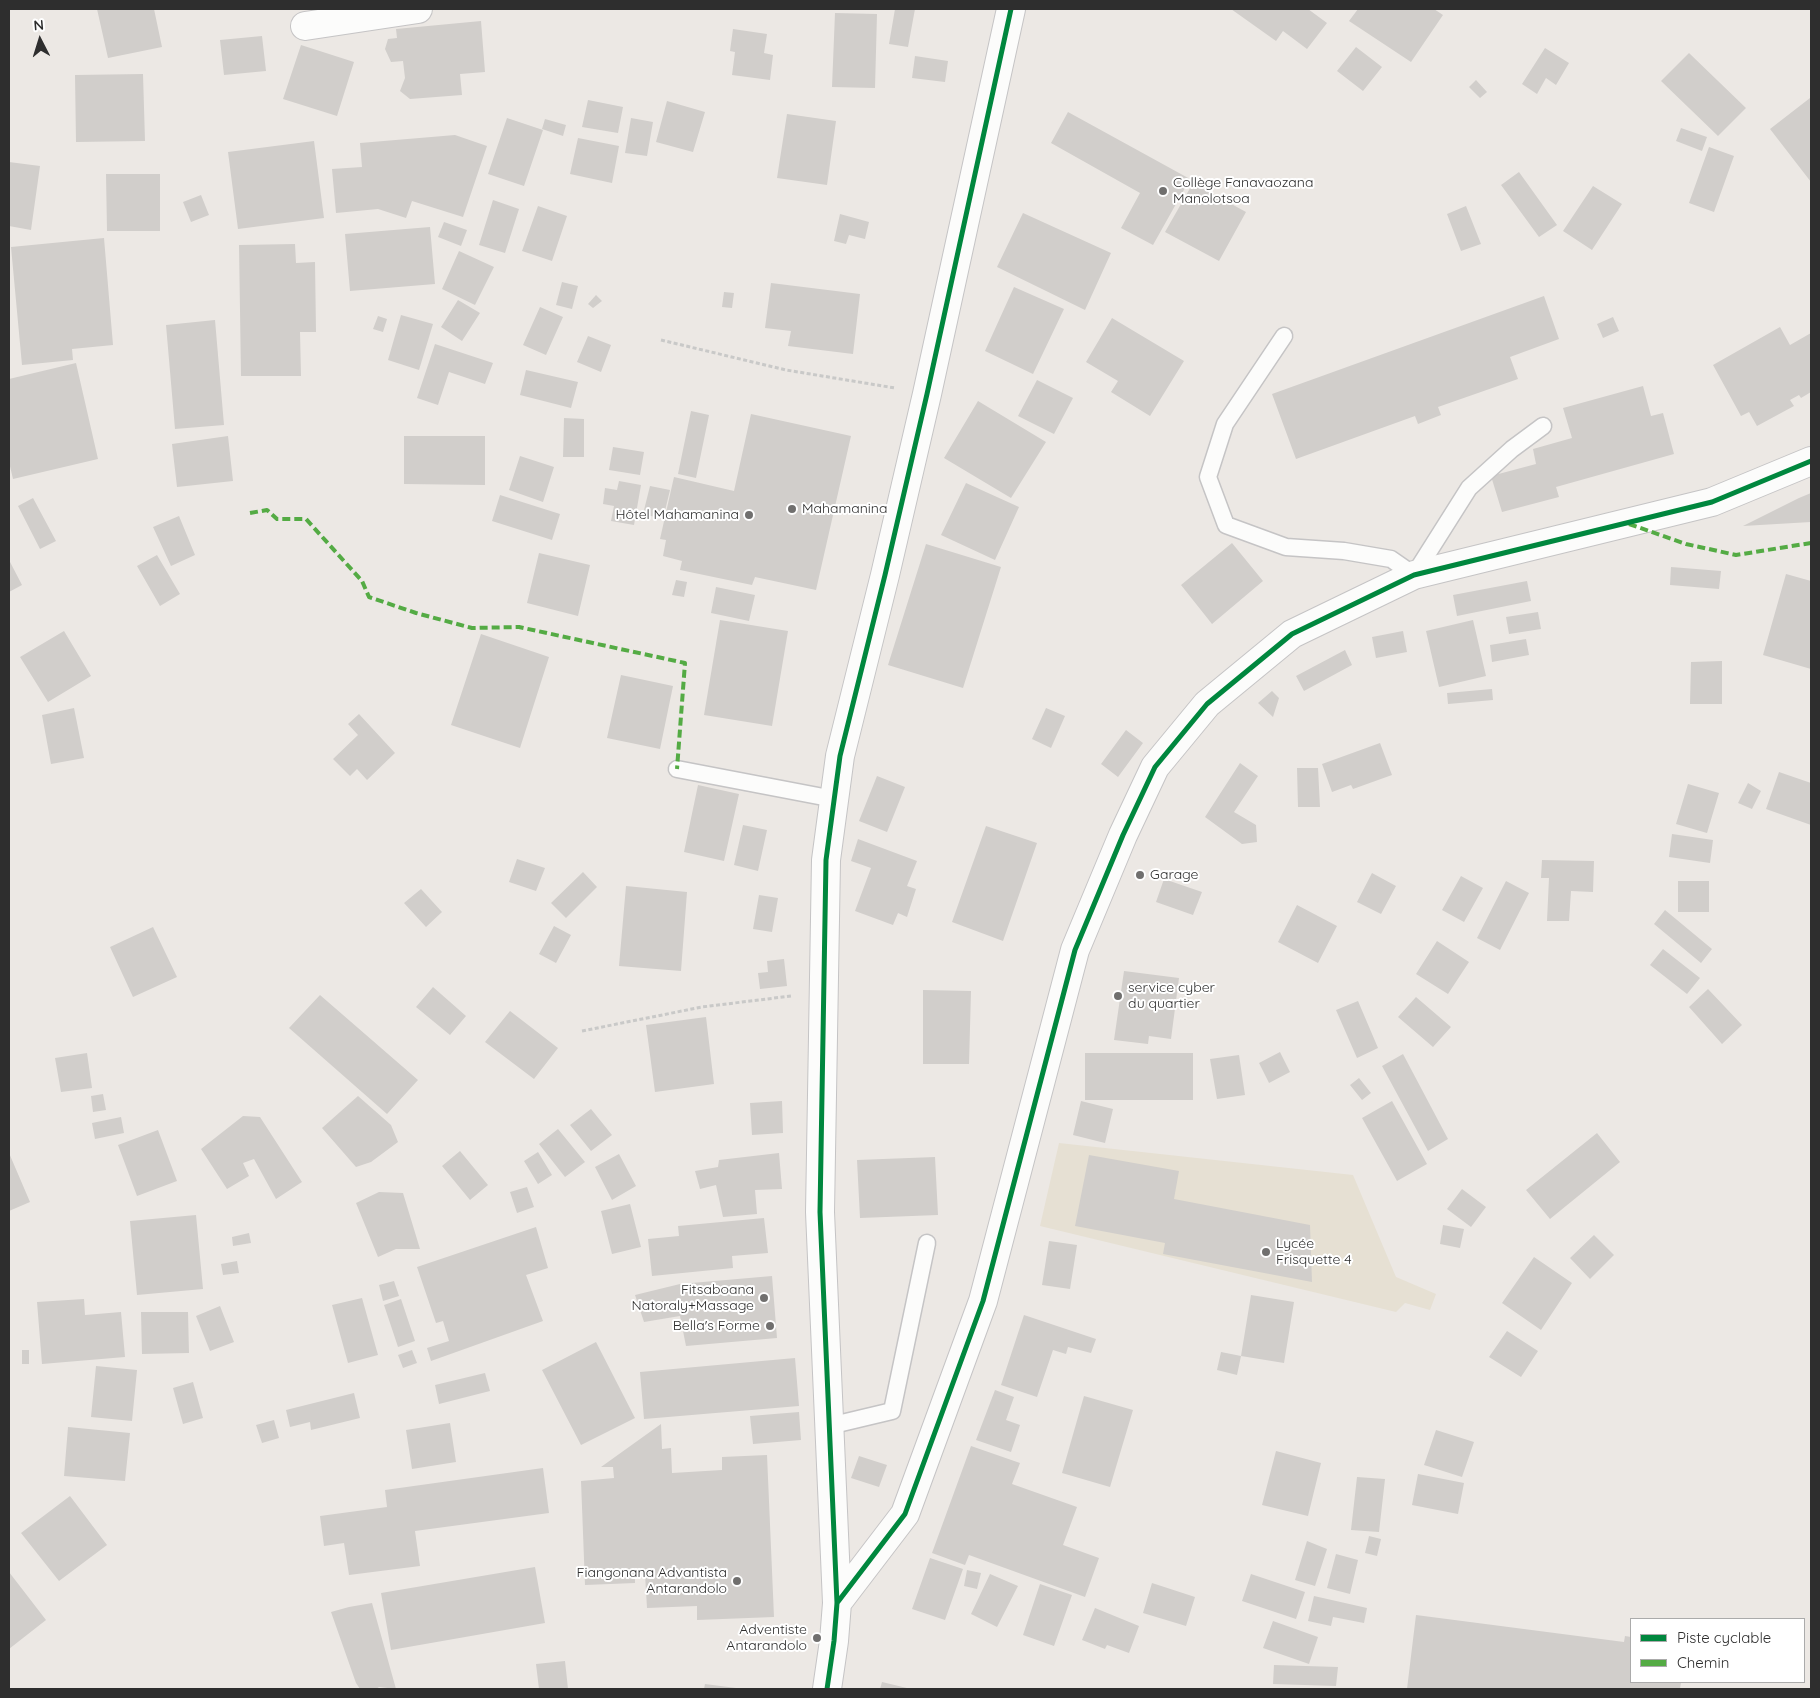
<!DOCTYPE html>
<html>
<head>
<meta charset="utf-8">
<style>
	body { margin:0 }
	#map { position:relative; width:1820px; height:1698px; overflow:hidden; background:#ece8e4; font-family:Quicksand,sans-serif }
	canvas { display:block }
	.frame { position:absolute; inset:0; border:10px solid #2e2e2e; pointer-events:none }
	.legend { position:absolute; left:1630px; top:1618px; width:175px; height:65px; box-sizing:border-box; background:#fff; border:1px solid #ababab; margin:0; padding:6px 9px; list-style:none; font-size:15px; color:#2e2e2e }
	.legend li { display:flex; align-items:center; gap:10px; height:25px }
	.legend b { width:25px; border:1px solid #ababab }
	.north { position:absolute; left:15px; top:15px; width:50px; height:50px; -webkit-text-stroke:4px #fff; paint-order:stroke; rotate:355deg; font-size:14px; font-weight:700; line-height:20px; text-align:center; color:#2e2e2e }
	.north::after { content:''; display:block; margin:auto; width:18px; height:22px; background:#2e2e2e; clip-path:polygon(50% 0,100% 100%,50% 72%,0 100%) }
</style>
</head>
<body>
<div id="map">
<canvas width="1820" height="1698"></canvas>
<div class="frame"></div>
<ul class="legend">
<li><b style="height:6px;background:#00873e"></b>Piste cyclable</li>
<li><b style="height:6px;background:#54ab44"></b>Chemin</li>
</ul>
<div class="north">N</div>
</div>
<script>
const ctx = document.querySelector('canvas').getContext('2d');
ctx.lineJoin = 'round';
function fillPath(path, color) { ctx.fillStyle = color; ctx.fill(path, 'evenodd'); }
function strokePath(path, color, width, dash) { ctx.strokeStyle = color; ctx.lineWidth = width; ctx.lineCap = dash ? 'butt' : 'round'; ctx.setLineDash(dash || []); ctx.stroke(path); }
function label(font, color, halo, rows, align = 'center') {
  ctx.font = font + ' Quicksand,sans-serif'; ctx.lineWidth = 4; ctx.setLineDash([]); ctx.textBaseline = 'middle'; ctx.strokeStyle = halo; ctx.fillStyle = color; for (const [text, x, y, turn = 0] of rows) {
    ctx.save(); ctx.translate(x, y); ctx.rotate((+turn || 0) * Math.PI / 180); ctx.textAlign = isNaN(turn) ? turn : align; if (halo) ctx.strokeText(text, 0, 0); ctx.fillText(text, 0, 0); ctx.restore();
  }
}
const education = new Path2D(`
	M1059,1143L1353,1175L1396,1277L1436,1294L1430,1310L1405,1303L1396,1312L1040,1226Z`);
const building = new Path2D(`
	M97,9H154L162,47L108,58Z
	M895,9H915L908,47L889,44Z
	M1231,9H1308L1327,23L1307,49L1283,31L1276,41Z
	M1358,9H1434L1443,15L1411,62L1349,21Z
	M835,13L877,14L875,88L832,87Z
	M481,21L485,72L460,74L462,95L410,99L400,91L405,78L403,61L391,62L385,49L388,39L397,38L396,29Z
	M733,29L767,34L764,53L773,55L770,80L732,75L735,52L730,51Z
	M262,36L266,71L224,75L220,40Z
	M301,45L354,62L337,116L283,99Z
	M1356,47L1382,67L1363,91L1337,71Z
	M1545,48L1569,63L1556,85L1546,78L1537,94L1522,84Z
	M1689,53L1746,108L1718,136L1661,81Z
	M915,56L948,61L945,82L912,78Z
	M143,74L145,141L76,142L75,75Z
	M1476,80L1487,92L1480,98L1469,87Z
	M1810,98L1811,99V182L1770,129Z
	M588,100L623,107L618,133L582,127Z
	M667,101L705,112L693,152L656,142Z
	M1068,112L1190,179L1153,245L1121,228L1140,193L1051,143Z
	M787,114L836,121L827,185L777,178Z
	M507,118L543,130L524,186L488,174Z
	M631,118L653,122L647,156L625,153Z
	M545,119L566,125L563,136L542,129Z
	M1681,128L1707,137L1702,151L1676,141Z
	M455,135L487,146L463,217L412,201L406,218L378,209L336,213L332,169L362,167L360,143Z
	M578,138L619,146L612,183L570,174Z
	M314,141L324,218L238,229L228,152Z
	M1709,147L1734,156L1714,212L1689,203Z
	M9,162L40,166L31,230L9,226Z
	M1519,172L1557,225L1539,237L1501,185Z
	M106,174H160V231H107Z
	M1193,183L1246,212L1219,261L1165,232Z
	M1593,186L1622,204L1592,250L1563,231Z
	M201,195L209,215L191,222L183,202Z
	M493,200L519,209L505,253L479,245Z
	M538,206L567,216L552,261L522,251Z
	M1466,206L1481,244L1461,251L1447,214Z
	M1023,213L1111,253L1085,310L997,267Z
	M840,214L869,222L865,239L849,235L846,244L834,241Z
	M444,222L467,230L461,246L438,237Z
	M430,227L435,284L350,291L345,234Z
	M104,238L113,345L72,349L73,360L22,365L11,247Z
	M295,244L296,263L315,262L316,332H300L301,376H241L239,245Z
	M459,251L494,267L475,305L442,289Z
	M562,282L578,286L572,309L556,305Z
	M771,283L860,294L853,354L788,346L791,331L765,328Z
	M1014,287L1064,309L1033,374L985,351Z
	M724,292L734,293L732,308L722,307Z
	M596,295L602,301L593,308L588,304Z
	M1544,296L1559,339L1510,357L1518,379L1438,407L1441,415L1418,424L1415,416L1296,459L1272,394Z
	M458,300L480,313L462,341L441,327Z
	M540,307L563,317L546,355L523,345Z
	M401,315L433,324L419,370L388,360Z
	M378,316L387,319L383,332L373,329Z
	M1613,317L1619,331L1603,338L1597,324Z
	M1112,318L1184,361L1150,416L1111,392L1118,381L1086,362Z
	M215,320L224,425L175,429L166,325Z
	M1780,327L1790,345L1811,333V392L1801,398L1799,395L1790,400L1794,406L1757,426L1749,412L1741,416L1713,365Z
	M588,336L611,345L601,372L577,362Z
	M435,344L493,363L485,384L449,372L438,405L417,398Z
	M76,363L98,459L13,479L9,462V379Z
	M526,370L578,382L571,408L520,395Z
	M1037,380L1073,398L1054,434L1018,416Z
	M1643,386L1651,416L1663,413L1674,454L1556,487L1559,497L1502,512L1491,476L1536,464L1533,449L1572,438L1563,408Z
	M978,401L1046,442L1011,498L944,458Z
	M691,411L709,415L696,478L678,474Z
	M751,414L851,436L816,590L755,577L752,585L680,570L682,561L663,556L666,540L660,539L674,477L734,491Z
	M564,418L584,419V457H563Z
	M228,436L233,481L177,487L172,444Z
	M404,436H485V485L404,484Z
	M613,447L644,452L640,475L609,470Z
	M520,456L554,467L543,502L509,490Z
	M619,481L641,485L634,525L611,521L614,506L603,504L605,488L617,490Z
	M966,483L1019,507L995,560L941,535Z
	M650,486L670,490L663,519L643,514Z
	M1811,493V522L1743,526L1799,498Z
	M500,495L560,514L552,540L492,521Z
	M33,498L56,541L40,549L18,506Z
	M179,516L195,555L171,566L153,527Z
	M1232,543L1263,581L1212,624L1181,585Z
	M926,544L1001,567L963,688L888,665Z
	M539,553L590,565L578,616L527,603Z
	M157,555L180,594L160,606L137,566Z
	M9,560L22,585L9,592Z
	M1671,567L1721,571L1719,589L1670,585Z
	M1786,574L1811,581V669L1763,655Z
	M676,580L687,582L684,597L672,595Z
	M1527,581L1531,601L1457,616L1453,595Z
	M716,587L755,595L749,621L711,613Z
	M1538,612L1541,629L1509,634L1506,617Z
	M720,620L788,631L772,726L704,715Z
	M1473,620L1486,676L1439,687L1426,631Z
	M64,631L91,676L48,702L20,657Z
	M1403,631L1407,652L1376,658L1372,637Z
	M481,634L549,657L520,748L451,725Z
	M1526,639L1529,655L1492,662L1490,645Z
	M1345,650L1352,665L1304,691L1296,676Z
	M1722,661V704H1690L1691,662Z
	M621,675L673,686L660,749L607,738Z
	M1492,689L1493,700L1448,704L1447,693Z
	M1272,691L1279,698L1273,717L1258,703Z
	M74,708L84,758L51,764L42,715Z
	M1046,708L1065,716L1051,748L1032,739Z
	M359,714L395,753L367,780L357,769L350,776L333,759L358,735L348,724Z
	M1126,730L1143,743L1118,777L1101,764Z
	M1380,743L1392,775L1353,789L1351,785L1332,792L1322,764Z
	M1240,763L1258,776L1234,812L1256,825L1257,842L1242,844L1205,817Z
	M1297,768H1318L1320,807H1298Z
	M1779,772L1811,783V825L1766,809Z
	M877,776L905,787L887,832L859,821Z
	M1748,783L1761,791L1752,809L1738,803Z
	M1688,784L1719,793L1707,833L1676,824Z
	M698,785L739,794L724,861L684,852Z
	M743,825L767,830L758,871L734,865Z
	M986,826L1037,843L1003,941L952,922Z
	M1672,834L1713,840L1710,863L1669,857Z
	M858,839L917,861L907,886L916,889L907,917L898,913L893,925L855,911L871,868L851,861Z
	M517,859L545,868L536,891L509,882Z
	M1542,860L1594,861L1593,892L1571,891L1569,921H1547L1549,878H1541Z
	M583,872L597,887L566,918L551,903Z
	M1372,873L1396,886L1381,914L1357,902Z
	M1461,876L1483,888L1464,922L1442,910Z
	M1164,879L1202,892L1193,915L1156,902Z
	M1506,881L1529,893L1500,950L1477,938Z
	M1678,881H1709V912H1678Z
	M626,886L687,892L681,971L619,966Z
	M421,889L442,912L426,927L404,903Z
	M759,895L778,898L772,932L753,929Z
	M1297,905L1337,926L1318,963L1278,942Z
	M1665,910L1712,949L1701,963L1654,924Z
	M554,926L571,935L556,963L539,954Z
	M153,927L177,977L133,997L110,947Z
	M1437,941L1469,962L1448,994L1416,974Z
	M1663,949L1700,978L1687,994L1650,965Z
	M784,959L787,986L760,989L758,973L768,972L767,961Z
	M1124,971L1179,978L1171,1039L1149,1036L1148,1044L1114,1040Z
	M433,987L466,1016L450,1035L416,1007Z
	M1708,989L1742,1025L1722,1044L1689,1007Z
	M923,990L971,991L969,1064H923Z
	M320,995L418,1080L387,1114L289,1028Z
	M1416,997L1451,1027L1433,1047L1398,1017Z
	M1358,1001L1378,1048L1357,1058L1336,1010Z
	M510,1011L558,1048L534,1079L485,1042Z
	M706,1017L714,1084L655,1092L646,1025Z
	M1280,1052L1290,1072L1269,1083L1259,1063Z
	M87,1053L92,1088L61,1092L55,1058Z
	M1085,1053H1193V1100H1085Z
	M1403,1054L1448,1139L1428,1151L1382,1066Z
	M1239,1055L1245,1095L1217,1099L1210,1059Z
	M1359,1078L1371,1093L1362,1100L1350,1085Z
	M103,1094L106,1110L93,1112L91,1096Z
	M358,1096L391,1125L398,1142L371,1162L356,1167L322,1128Z
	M782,1101L783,1133L752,1135L750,1103Z
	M1081,1101L1113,1109L1105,1143L1073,1135Z
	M1392,1101L1427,1164L1397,1181L1362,1118Z
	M591,1109L612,1135L591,1151L570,1125Z
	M243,1116L260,1117L302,1182L276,1199L254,1159L243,1163L249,1176L227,1189L201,1149Z
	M121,1117L124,1133L95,1139L92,1123Z
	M558,1129L585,1162L565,1177L539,1144Z
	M158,1130L177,1181L137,1196L118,1145Z
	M1597,1133L1620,1162L1550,1219L1526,1190Z
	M460,1151L488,1185L470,1200L442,1166Z
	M538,1152L552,1175L538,1184L524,1161Z
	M9,1153L30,1202L9,1211Z
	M779,1153L782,1189L755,1190L757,1214L723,1217L716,1185L700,1189L695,1171L718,1167L719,1160Z
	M619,1154L636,1186L612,1200L595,1167Z
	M1089,1155L1179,1171L1174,1199L1310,1225L1312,1282L1163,1254L1165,1243L1075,1226Z
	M935,1157L938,1215L860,1218L857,1160Z
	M527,1187L534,1207L517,1213L510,1192Z
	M1462,1189L1486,1207L1471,1227L1447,1209Z
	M379,1192L403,1193L420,1249H396L378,1257L356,1203Z
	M630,1204L641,1247L612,1254L601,1211Z
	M196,1215L203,1289L137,1295L130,1221Z
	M764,1218L768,1253L732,1256L733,1268L652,1276L648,1239L679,1236L678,1226Z
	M1443,1225L1464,1229L1460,1248L1440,1244Z
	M536,1227L548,1268L526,1275L543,1321L431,1361L427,1348L449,1341L443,1321L436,1323L417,1267Z
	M249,1233L251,1243L233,1246L232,1237Z
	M1594,1235L1614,1255L1590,1279L1570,1258Z
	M1049,1241L1077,1245L1070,1289L1042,1285Z
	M1534,1257L1572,1283L1541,1330L1502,1303Z
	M237,1261L239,1273L223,1275L221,1264Z
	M772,1276L777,1338L686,1346L680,1316L644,1322L635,1295L680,1284Z
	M394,1281L399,1296L383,1301L379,1285Z
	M1251,1295L1294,1302L1284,1363L1241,1356Z
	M362,1298L378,1355L348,1363L332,1305Z
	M84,1299L85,1315L121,1312L125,1357L42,1364L37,1302Z
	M401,1299L415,1341L398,1347L384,1305Z
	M220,1306L234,1342L210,1351L196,1316Z
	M141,1312H188L189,1353L142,1354Z
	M1024,1315L1096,1339L1091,1353L1068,1347L1066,1354L1053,1350L1037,1397L1001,1385Z
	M1507,1331L1538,1351L1521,1377L1489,1357Z
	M596,1342L635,1418L581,1445L542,1370Z
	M22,1350H29V1364H22Z
	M412,1350L417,1363L403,1368L398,1355Z
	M1221,1352L1241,1356L1237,1375L1217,1370Z
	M795,1358L799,1406L644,1419L640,1372Z
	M96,1366L137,1370L132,1421L91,1417Z
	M485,1373L490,1391L439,1404L435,1385Z
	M193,1382L203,1418L183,1424L173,1388Z
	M995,1390L1014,1397L1006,1420L1020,1425L1011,1452L976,1440Z
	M354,1393L360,1418L311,1430L310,1422L290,1427L286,1410Z
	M1084,1396L1133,1410L1110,1487L1062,1473Z
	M799,1412L801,1440L753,1444L750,1416Z
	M274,1420L279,1438L262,1443L256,1425Z
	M450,1423L456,1462L412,1469L406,1430Z
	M661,1424L662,1449L671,1448L672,1473L722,1470V1457L767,1455L774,1617L697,1620V1606L647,1608L645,1574L635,1575V1583L585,1585L581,1481L614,1478L613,1467H601Z
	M68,1427L130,1433L125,1481L64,1476Z
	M1436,1430L1474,1442L1462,1477L1424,1465Z
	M971,1446L1020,1463L1012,1484L1077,1507L1063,1545L1099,1558L1085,1597L969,1555L965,1565L932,1553Z
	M1276,1451L1321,1463L1308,1516L1262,1505Z
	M859,1456L887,1465L879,1487L851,1478Z
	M543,1468L549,1513L415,1531L420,1566L349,1575L344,1543L324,1546L320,1516L387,1507L385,1490Z
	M1418,1474L1464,1483L1458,1514L1412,1505Z
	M1357,1477L1385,1479L1379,1532L1351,1530Z
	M70,1496L107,1545L59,1581L21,1533Z
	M1369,1536L1381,1539L1377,1556L1365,1553Z
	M1307,1541L1327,1549L1315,1586L1295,1580Z
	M1336,1554L1358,1560L1350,1594L1327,1588Z
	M930,1558L963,1569L945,1620L912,1609Z
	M535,1567L545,1623L391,1650L381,1593Z
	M967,1570L981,1573L977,1589L964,1586Z
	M9,1572L46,1620L9,1649Z
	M990,1574L1018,1586L997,1627L971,1614Z
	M1251,1574L1305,1592L1296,1619L1242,1601Z
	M1152,1583L1195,1597L1186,1626L1143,1613Z
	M1040,1584L1072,1595L1054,1646L1023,1635Z
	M1314,1596L1367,1608L1364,1623L1333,1617L1331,1626L1308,1621Z
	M372,1603L396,1689L379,1687L376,1689H360L356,1683L331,1612L349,1607Z
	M1095,1608L1139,1626L1129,1653L1107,1645L1105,1649L1082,1640Z
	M1416,1615L1624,1642L1625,1636L1631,1637V1682H1681L1680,1689H1407Z
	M1273,1621L1318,1637L1309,1664L1263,1648Z
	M565,1661L568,1689H539L536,1664Z
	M1274,1665L1338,1667L1336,1686L1273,1684Z
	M882,1682L911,1689H880Z
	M705,1684L736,1688V1689H704Z`);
const path = new Path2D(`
	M661,340L786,370L895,388
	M582,1031L702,1007L791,996`);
const service = new Path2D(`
	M1284,336L1225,424L1208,477L1226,525L1286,547L1344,551L1391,559L1414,575L1469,488L1512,449L1543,426
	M677,769L834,799
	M829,1426L892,1411L927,1243`);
const minor = new Path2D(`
	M305,26L418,9`);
const tertiary = new Path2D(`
	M837,1603L905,1514L983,1301L1075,950L1123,835L1155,767L1207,704L1292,634L1414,575L1712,502L1811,461
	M827,1689L834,1641L837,1603L820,1212L826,860L840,756L885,575L927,394L1011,9`);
const quiet = new Path2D(`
	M250,513L267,510L277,519H306L362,581L369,597L416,613L472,628L519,627L685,663L677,769
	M1629,524L1686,544L1736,555L1811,543`);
const cycleway = new Path2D(`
	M837,1603L905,1514L983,1301L1075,950L1123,835L1155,767L1207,704L1292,634L1414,575L1712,502L1811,461
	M827,1689L834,1641L837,1603L820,1212L826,860L840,756L885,575L927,394L1011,9`);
const markers = [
	[1163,191,5,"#706f6e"],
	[792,509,5,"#706f6e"],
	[749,515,5,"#706f6e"],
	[1140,875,5,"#706f6e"],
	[1118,996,5,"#706f6e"],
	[1266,1252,5,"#706f6e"],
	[764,1298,5,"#706f6e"],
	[770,1326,5,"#706f6e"],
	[737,1581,5,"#706f6e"],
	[817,1638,5,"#706f6e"]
];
const poiNames = [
	["Collège Fanavaozana",1173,183],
	["Manolotsoa",1173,199],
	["Mahamanina",802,509],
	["Hôtel Mahamanina",739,515,"right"],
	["Garage",1150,875],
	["service cyber",1128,988],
	["du quartier",1128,1004],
	["Lycée",1276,1244],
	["Frisquette 4",1276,1260],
	["Fitsaboana",754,1290,"right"],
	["Natoraly+Massage",754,1306,"right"],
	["Bella's Forme",760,1326,"right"],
	["Fiangonana Advantista",727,1573,"right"],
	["Antarandolo",727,1589,"right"],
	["Adventiste",807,1630,"right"],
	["Antarandolo",807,1646,"right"]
];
fillPath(education, '#e6e0d3');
fillPath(building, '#d1cecb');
strokePath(service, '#c5c4c5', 19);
strokePath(minor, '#c5c4c5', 30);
strokePath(tertiary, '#c5c4c5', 30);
strokePath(path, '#c9c9c8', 3, [4, 2.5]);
strokePath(service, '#fcfcfb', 16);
strokePath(minor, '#fcfcfb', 28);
strokePath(tertiary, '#fcfcfb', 28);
strokePath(quiet, '#54ab44', 4, [8, 4]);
strokePath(cycleway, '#00873e', 5);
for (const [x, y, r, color] of markers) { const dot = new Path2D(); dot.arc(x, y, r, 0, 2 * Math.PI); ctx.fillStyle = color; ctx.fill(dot); strokePath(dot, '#fff', 2); }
label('14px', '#2e2e2e', '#fff', poiNames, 'left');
</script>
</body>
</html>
